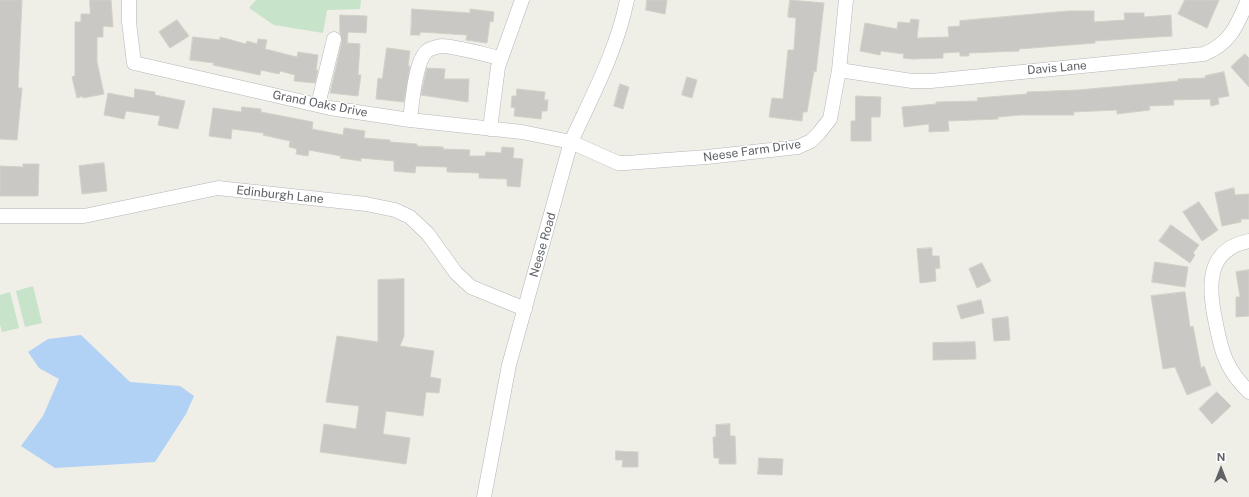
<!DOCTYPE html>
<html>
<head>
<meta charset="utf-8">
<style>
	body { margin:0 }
	#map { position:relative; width:1249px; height:497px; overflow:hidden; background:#efeee7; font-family:"Public Sans",sans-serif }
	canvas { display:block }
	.north { position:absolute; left:1201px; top:449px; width:40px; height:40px; -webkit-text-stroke:3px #fff; paint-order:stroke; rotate:0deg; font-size:11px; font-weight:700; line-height:16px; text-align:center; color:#5e6165 }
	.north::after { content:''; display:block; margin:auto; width:14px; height:18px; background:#5e6165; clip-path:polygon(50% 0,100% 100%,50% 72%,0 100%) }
</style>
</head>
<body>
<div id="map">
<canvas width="1249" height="497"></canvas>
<div class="north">N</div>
</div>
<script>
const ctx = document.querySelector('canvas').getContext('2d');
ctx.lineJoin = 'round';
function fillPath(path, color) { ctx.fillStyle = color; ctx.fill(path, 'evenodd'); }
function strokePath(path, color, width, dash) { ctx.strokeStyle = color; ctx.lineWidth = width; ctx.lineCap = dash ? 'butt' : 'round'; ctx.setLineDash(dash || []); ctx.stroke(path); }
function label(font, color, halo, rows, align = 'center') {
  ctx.font = font + ' "Public Sans",sans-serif'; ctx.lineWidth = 3; ctx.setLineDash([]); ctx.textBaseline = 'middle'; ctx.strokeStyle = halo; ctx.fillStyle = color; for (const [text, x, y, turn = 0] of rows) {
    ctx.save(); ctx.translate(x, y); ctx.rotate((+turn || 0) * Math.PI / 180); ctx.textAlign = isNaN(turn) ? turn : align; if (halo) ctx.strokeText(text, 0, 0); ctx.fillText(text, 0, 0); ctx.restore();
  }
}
const green = new Path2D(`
	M256,0H361L360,9L327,10L323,33L274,25L249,8Z
	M33,286L42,323L25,327L16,291Z
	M10,292L19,328L2,332L0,324V295Z`);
const water = new Path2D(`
	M81,335L130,382L180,386L194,396L186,414L155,462L55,468L21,446L43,416L59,379L39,368L28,352L48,339Z`);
const building = new Path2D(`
	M0,0H22L18,88H22L17,140L0,139Z
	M90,0H111L113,27L103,26V37H97V62L104,94L83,98V96L77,98L72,77L75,76V22H81V14H90Z
	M647,0H667L665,14L646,10Z
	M790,0L824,3L816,72L814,71L807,112H803L802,121L769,117L772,98L783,99L788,50H794L796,18L788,17Z
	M1185,0H1219L1207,28L1178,14Z
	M412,9L470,13V9L494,12L493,22L490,21L487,43L466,40L467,35L420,32V35H411Z
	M1068,11H1094V22L1125,20L1124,13H1144V17L1171,15L1172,36L1095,41V43L1019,49V51L969,53V56H960V52L943,53V58L912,59L903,58L904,54L881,51L880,55L860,51L865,23L897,29L898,22L910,23L911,19L919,20L917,38L949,37L948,27L960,26V21Z
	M340,15L367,16L366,33L348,32L347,43L360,44L358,75H361L358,96L330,93L342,41L340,33Z
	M177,20L189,36L170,48L159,32Z
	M193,37L220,40V37L246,44L247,41L257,44L258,39L267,40L265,49L297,57L298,52L318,55L316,70H318L315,83L294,81L295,75L280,71L279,74L261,70L260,75L213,65L214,63L190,60Z
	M387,48L410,51L408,66H410L404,102L376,99L378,78L382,79Z
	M1245,54L1249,58V87L1231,67Z
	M427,68L445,69L444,79H469L468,102L421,95Z
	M1224,72L1229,96L1218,98L1219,104L1211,106L1210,99L1173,100L1174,105L1149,106L1150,110L1117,114V110L1073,112L1074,115H1021L998,117V119L948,121L949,131L929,132V124L904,127L902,107L936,104V102L978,101L977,98L1027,94V92L1078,90L1178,81V79L1206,78L1205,76Z
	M687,77L697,80L692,98L682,95Z
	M620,84L629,87L623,109L614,106Z
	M135,89L155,92V95L185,101L178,129L158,125L160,116L126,111L124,119L104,115L108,93L134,98Z
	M517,89L545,92L544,100H548L547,111H542L541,119L514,116L515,108L511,107L512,96H516Z
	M856,96L881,97L880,117H871V141H851V121H855Z
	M242,107L261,109V112L313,122L312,129L343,135L344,128L365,131L364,138L390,140V142L417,144V146L443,147V149L470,150L469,156H485L486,152L501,153L502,147L514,148L513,158L523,159L520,187L507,186V179L479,178V173L447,172V167L416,166L415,173L394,171V161L361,158V161L340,158L341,156L309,150L308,156L296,154L297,149L289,147L290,141L263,135L264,133L232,129L231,139L209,136L213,108L241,112Z
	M104,163L107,191L82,194L79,166Z
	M23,164H39L38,196H0V166L23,167Z
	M1234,188L1235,195L1249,194V219H1241V222L1222,226L1215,193Z
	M1199,202L1218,230L1202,241L1183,212Z
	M1171,225L1199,245L1193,253L1195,255L1190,263L1159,241Z
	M932,248V256H939L940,268L935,269L936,281L920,283L917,249Z
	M1155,262L1188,267L1185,287L1152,282Z
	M982,263L991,281L977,288L969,269Z
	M1249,270V316L1236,317V297H1240L1236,272Z
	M404,279V336L400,346L434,351L430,377L441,379L439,393L426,392L423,416L386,411L383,434L410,438L406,464L320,452L324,424L356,429L359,406L326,402L337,336L378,342V280Z
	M1185,292L1190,327L1193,326L1201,368L1204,366L1211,385L1187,395L1175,367L1163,369L1151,296Z
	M981,300L984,313L961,319L957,306Z
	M1008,317L1010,340L994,341L992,319Z
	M975,342L976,359L933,360V343Z
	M1217,392L1231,406L1212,424L1199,409Z
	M730,424V436H735L736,464H719V458H714L713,437H716V425Z
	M616,451L638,452V467H622L623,460H616Z
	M759,458L783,459L782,475L758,474Z`);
const minor = new Path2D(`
	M129,0V22L134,63L330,108L410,120L522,132L571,142L618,163H626L707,157L798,147L811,141L819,133L830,119L839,70L846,0
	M839,70L912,81H931L1204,54C1231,43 1237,25 1248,0
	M318,105L334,39
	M410,120C412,104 415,61 427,51C431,48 437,47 442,46C454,46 486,55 500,58
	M490,129L498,67L522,0
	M0,216H84L218,188L366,204L395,210L410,217L428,234L456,273L471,287L525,309
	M1249,241C1207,249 1208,285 1215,319C1218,333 1220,347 1226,360C1231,372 1240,383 1249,392
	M484,497L509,365L567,156L571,142C592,96 617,50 627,0`);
const streetNames = [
	["Davis Lane",1057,68,-5],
	["Grand Oaks Drive",320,104,11],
	["Neese Farm Drive",752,151,-8],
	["Edinburgh Lane",280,195,6],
	["Neese Road",543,245,-74]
];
fillPath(green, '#c7e3c9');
fillPath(water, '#b1d2f5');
fillPath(building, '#cac8c4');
strokePath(building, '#d3d0c6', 1);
strokePath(minor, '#b4b6ba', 15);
strokePath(minor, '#fff', 14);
label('12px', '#5e6165', '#fff', streetNames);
</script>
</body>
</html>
